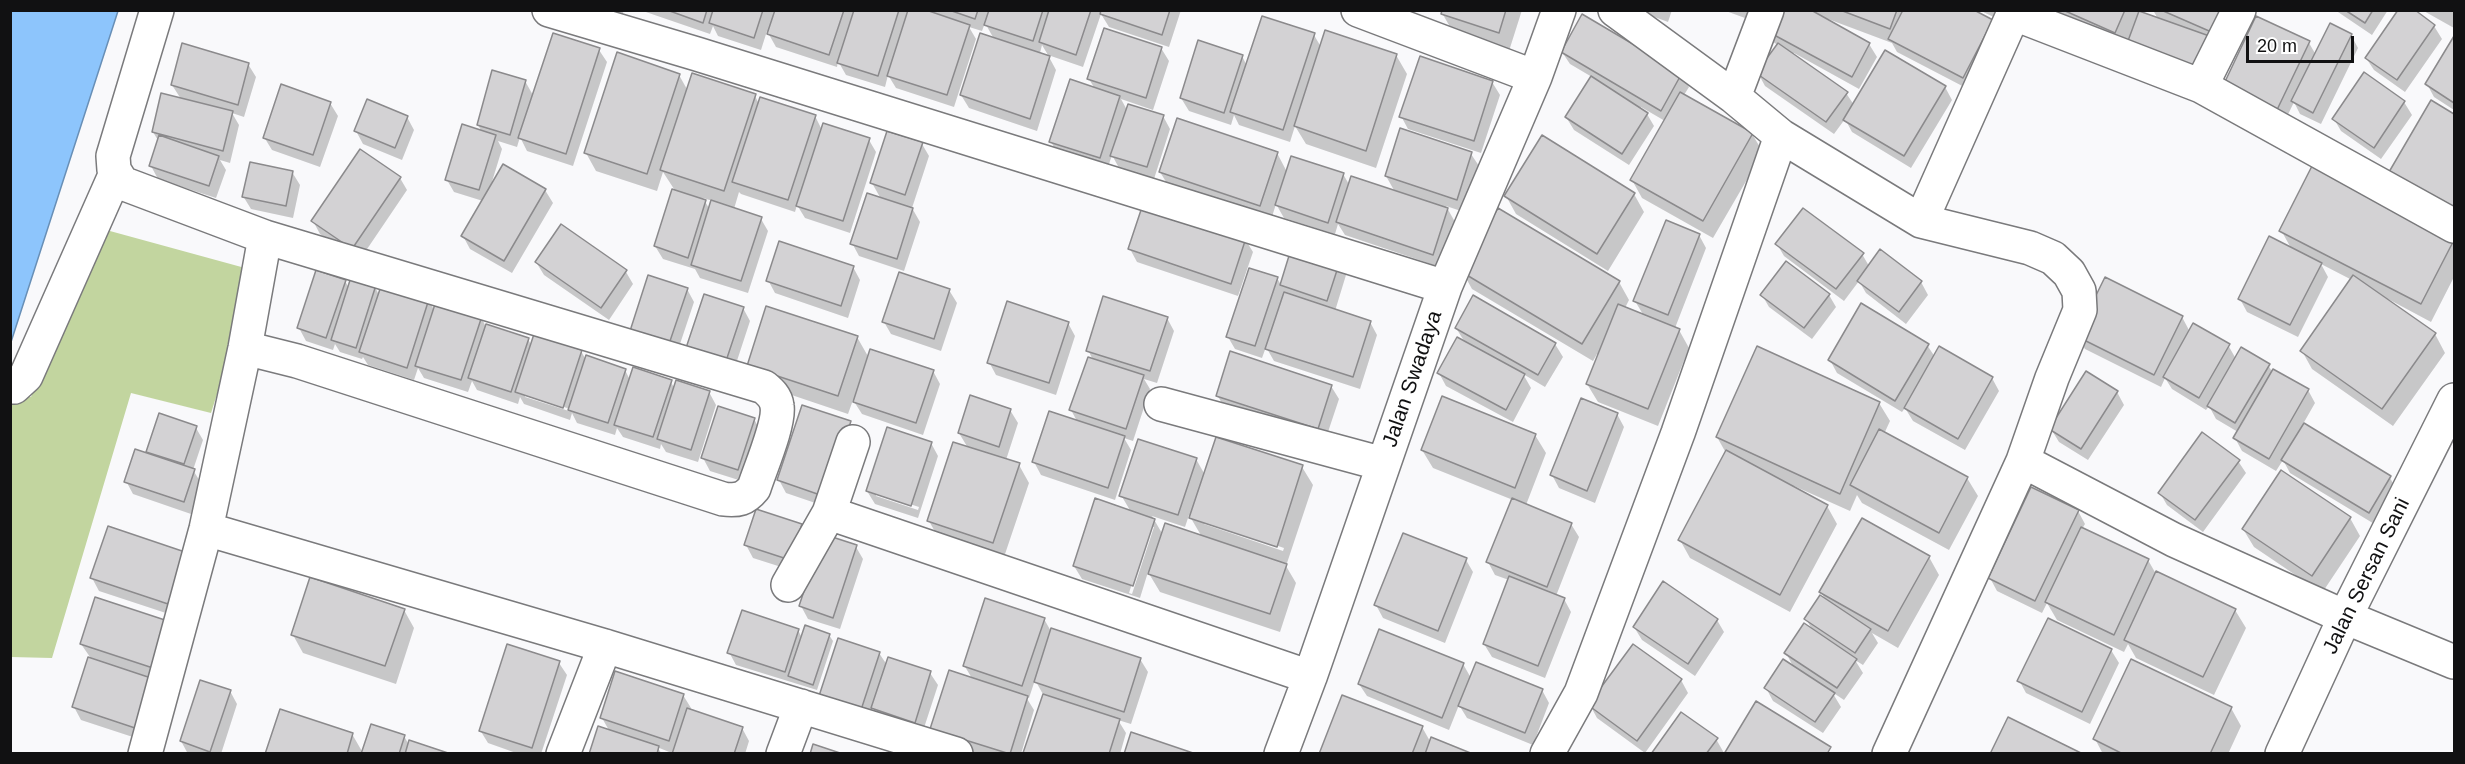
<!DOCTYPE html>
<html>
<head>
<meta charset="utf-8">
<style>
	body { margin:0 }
	#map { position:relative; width:2465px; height:764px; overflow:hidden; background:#f9f9fb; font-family:Arial,sans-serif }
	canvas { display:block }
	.frame { position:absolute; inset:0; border:12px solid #111112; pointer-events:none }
	.scale { position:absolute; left:2246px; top:36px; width:108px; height:27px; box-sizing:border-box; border:3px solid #111112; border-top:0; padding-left:8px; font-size:18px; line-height:21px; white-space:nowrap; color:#111112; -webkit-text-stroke:4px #fff; paint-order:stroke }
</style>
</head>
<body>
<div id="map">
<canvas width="2465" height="764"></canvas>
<div class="frame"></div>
<div class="scale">20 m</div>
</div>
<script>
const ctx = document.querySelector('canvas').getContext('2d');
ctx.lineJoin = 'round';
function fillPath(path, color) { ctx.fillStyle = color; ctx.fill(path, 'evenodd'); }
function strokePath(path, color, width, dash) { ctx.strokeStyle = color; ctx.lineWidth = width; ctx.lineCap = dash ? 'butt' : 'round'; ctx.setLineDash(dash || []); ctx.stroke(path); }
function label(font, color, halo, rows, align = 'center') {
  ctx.font = font + ' Arial,sans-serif'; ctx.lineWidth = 6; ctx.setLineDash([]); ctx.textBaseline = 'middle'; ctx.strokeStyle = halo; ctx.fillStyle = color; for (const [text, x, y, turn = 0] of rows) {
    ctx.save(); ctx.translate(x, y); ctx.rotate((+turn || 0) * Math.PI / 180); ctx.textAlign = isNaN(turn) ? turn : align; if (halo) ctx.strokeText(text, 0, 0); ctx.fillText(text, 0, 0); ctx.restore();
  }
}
const green = new Path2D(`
	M99,228L256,271L211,413L131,393L52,658L11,657V394L31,397Z`);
const water = new Path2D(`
	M11,10L118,11L11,342L10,11Z`);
const shadow = new Path2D(`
	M607,10H624L622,16Z
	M640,10H907L909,14H932L930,10H1181L1169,47L1109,27L1101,14L1083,67L1048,55L1042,45L1040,53L1049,57L1056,70L1037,131L969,108L961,95L994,39L985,23L982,31L969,27L976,39L954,107L896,88L888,75L885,87L846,75L838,61L837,67L776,47L767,31L761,50L718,36L713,26L710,34Z
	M1443,10H1522L1509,51L1453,32L1442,13Z
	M1636,10H1672L1668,22Z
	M1723,10H1760L1756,22Z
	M1775,10H1971L1992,21L1970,90L1897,52L1892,43L1828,19L1827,21L1869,44L1877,57L1859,89L1794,53L1792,55L1846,93L1854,105L1945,87L1952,100L1911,168L1852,132L1845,119L1834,134L1765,86L1758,73L1778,45L1773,42Z
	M1979,10H2007L2002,21Z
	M2043,10H2143L2142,13L2158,19L2153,10H2238L2209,88Z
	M2335,10H2388L2372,35Z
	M2412,10L2434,26L2442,39L2405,92L2374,70L2366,58Z
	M2422,10H2454V28Z
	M1314,35L1321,47L1396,55L1407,74L1376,168L1306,144L1295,126L1290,142L1239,125L1234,115L1231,125L1189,111L1181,98L1242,56L1247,66Z
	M2351,35L2358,48L2321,124L2300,114L2294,102L2283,125L2231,101L2309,43L2316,55Z
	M2454,39V110L2434,97L2427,84Z
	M1161,48L1169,61L1153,110L1121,99L1127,110L1163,116L1170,129L1154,179L1119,168L1112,155L1107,170L1058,154L1051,142L1095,89L1089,79Z
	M599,50L607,62L573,166L527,151L520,137L517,147L498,141L502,149L491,185L545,190L553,203L512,273L470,249L463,236L483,201L454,192L447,180L482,132L478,125L525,81L534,97Z
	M1562,52L1681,74L1689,87L1684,95L1752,134L1763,152L1713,238L1642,198L1632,180L1665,121L1641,107L1640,109L1647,114L1654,126L1629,165L1574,130L1566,117L1592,77L1570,64Z
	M248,64L256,77L244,117L232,113L239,125L230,163L220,160L226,170L216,198L158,179L151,166L159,142L153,132L181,99L172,85Z
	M679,75L688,91L755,96L759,104L815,116L822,130L869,140L876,152L850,233L805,218L797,205L795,212L741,194L739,192L734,209L761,219L768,231L748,293L700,278L695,269L663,259L655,246L674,189L663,172L657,191L596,171L586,153ZM703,198L713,201L710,210Z
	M1492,82L1500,95L1481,153L1408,129L1401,116Z
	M2404,102L2412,115L2381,159L2341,131L2334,119Z
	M2431,102L2454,116V222Z
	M330,103L338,116L320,167L272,150L264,137Z
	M407,117L414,130L402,160L363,144L356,131Z
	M922,144L929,156L912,208L920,222L904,271L859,256L852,243L881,199L872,183Z
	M1277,153L1287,172L1343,174L1350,186L1395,192L1386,176L1471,154L1479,166L1464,212L1446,206L1455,222L1440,267L1345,235L1338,224L1335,234L1284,218L1276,204L1270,223L1171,190L1160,172Z
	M292,172L300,185L293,218L251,209L243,196Z
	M400,178L407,190L359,261L320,234L313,221Z
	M1634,194L1644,212L1608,271L1516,214L1506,196Z
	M562,226L626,272L633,284L609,320L544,275L536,262Z
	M2281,230L2453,241L2454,244V277L2431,322L2388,299L2387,301L2435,334L2445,353L2393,426L2312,369L2302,351L2352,280L2321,264L2328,277L2298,337L2247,312L2240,299L2292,250Z
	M1699,235L1706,248L1675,328L1679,330L1689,348L1658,426L1598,402L1587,384L1599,355L1597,354L1593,361L1472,289L1462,271L1619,282L1629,300L1625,308L1644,316L1635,301Z
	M1245,239L1253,252L1238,296L1137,262L1130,249Z
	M1777,244L1862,254L1869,266L1921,282L1928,295L1906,324L1866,293L1859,281L1844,301L1784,256Z
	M1339,263L1346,275L1335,311L1370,322L1377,335L1360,389L1274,361L1266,347L1262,358L1235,349L1228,337L1277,278L1281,285Z
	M853,267L860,280L848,318L775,293L768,280Z
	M345,281L349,288L375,287L379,295L428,300L435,311L481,317L485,325L528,339L532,347L581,351L586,360L625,370L630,380L670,381L675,389L709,392L716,405L698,462L666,452L661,444L660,449L623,437L617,428L615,435L577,423L572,413L570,420L524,404L520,397L518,404L477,390L472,381L468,392L424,378L418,368L414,380L368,365L363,357L362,359L340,352L335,344L333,350L306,341L299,328ZM525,394L570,409L569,411L525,397Z
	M687,289L694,302L676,356L639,344Z
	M949,290L957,303L941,351L891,334L884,322Z
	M1762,295H1829L1836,307L1812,339L1769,307Z
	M743,308L750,321L733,373L695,360Z
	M2182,317L2190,332L2228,345L2236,359L2268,365L2273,373L2308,390L2315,403L2303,424L2390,478L2397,490L2376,525L2290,473L2283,460L2276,471L2242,451L2235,438L2238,432L2216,419L2209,406L2206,410L2172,389L2165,378L2161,387L2085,349L2077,336Z
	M1167,318L1174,331L1157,383L1144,379L1150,389L1133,441L1124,438L1131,450L1115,500L1041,475L1034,462L1078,423L1071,410L1093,360L1088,350Z
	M1068,323L1075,336L1056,395L996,375L989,362Z
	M1456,328L1555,344L1563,357L1545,387L1523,374L1531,388L1513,422L1446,386L1439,373L1466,344Z
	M857,337L869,358L933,371L940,384L923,435L862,414L853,400L848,414L759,384L748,366Z
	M1927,345L1935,357L1992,378L1999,391L1965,450L1913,421L1905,408L1902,412L1837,373L1830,360Z
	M1331,386L1339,399L1325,441L1225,408L1217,395Z
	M2117,392L2124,405L2088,460L2059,442L2051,429Z
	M1879,403L1890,421L1884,434L1967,478L1978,496L1949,550L1862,503L1857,495L1850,511L1794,486L1793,488L1827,506L1837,524L1790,612L1690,558L1680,540L1726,453L1717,437Z
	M1010,410L1018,423L1006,460L1019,465L1029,483L1003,560L939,539L929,521L968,448L959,433Z
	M1617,414L1624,427L1595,503L1559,488L1552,475Z
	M160,415L196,428L203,440L193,470L201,483L191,514L133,494L126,481L147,454Z
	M754,419L761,432L745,482L710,471L703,458Z
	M850,423L858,435L833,509L786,493L779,480Z
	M1535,435L1546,453L1526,505L1571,524L1579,537L1556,596L1564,599L1571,612L1545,678L1492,657L1484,644L1509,580L1495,575L1488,562L1513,500L1433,468L1422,450Z
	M931,443L938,456L918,518L875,504L867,491ZM876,493L919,507L918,510L876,496Z
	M1196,459L1205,475L1302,467L1313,485L1286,566L1296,583L1280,632L1160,592L1148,572L1140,598L1082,579L1074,566L1131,512L1121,495ZM1189,515L1202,537L1163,535L1152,516L1185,527ZM1204,521L1284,548L1283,551L1204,524ZM1150,527H1154L1132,594L1129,593Z
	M2238,461L2246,473L2203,532L2167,505L2160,493Z
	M2078,511L2085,524L2082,529L2148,560L2156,574L2235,610L2246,628L2214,695L2136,658L2128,644L2124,652L2057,620L2047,603L2042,613L1997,591L1990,578Z
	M2350,518L2360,536L2322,593L2254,547L2243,529Z
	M801,525L808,538L797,572L753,558L746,545Z
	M856,547L863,559L840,629L808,619L801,606Z
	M184,553L175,616L99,591L92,578Z
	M1929,557L1939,575L1898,648L1872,633L1878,643L1863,665L1855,660L1863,673L1844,700L1832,692L1841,707L1823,733L1773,701L1766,688L1794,668L1786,653L1813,631L1806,619L1826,601L1821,592Z
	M1466,560L1473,572L1445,643L1383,618L1376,605Z
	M404,610L414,628L396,684L303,653L293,635Z
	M1044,619L1052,633L1140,659L1148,672L1131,724L1118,720L1126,733L1120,754H1025L1044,696L1035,680L1029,698L1026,697L1034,710L1021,754H976L939,741L973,680L964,665Z
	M1717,620L1724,632L1695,676L1642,640L1634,627Z
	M173,624L148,742L81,720L74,707L90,657L81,644Z
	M798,630L802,638L829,635L833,641L817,690L736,665L729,652Z
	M2111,650L2119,663L2090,724L2026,693L2019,680Z
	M879,653L887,665L930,673L938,685L922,734L880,720L873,708L867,725L827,712Z
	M559,663L567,675L541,754H519L488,743L480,730Z
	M1463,664L1471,678L1542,690L1549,703L1533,745L1467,718L1459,705L1449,730L1367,696L1359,684Z
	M1681,680L1688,693L1645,753L1597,718L1590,705Z
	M230,691L237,704L221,754H188L181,741Z
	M683,695L691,708L690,711L742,728L749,741L745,754H674L657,747L662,754H590L610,732L602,718Z
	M2231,708L2241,726L2228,754H2103L2095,739Z
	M1422,727L1431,743L1469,754H1321Z
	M352,734L363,753L404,736L409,745L446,754H267Z
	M1716,739L1724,753L1653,754Z`);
const building = new Path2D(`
	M667,10H707L703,23Z
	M713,10H763L754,38L709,23Z
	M775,10H844L829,55L767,34Z
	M854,10H899L878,76L837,63Z
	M908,10H926L970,25L947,95L887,76Z
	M949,10H978L975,19Z
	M989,10H1043L1033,41L984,25Z
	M1049,10H1091L1076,55L1039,42Z
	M1101,10H1170L1162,35L1100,14Z
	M1442,10H1506L1499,33L1441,14Z
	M1774,10H1811L1870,43L1852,77L1763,29Z
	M1840,10H1897L1890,29Z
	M1903,10H1974L1993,20L1963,78L1888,39Z
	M2063,10H2125L2115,33Z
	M2161,10H2226L2216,34Z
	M2345,10H2373L2365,23Z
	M2398,10H2415L2435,25L2397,80L2365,58Z
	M2139,11L2215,38L2202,77L2125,49Z
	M1582,14L1682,73L1661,111L1561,52Z
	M1262,16L1315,33L1283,130L1230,112Z
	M2256,16L2310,41L2275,114L2222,88Z
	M2330,23L2352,34L2313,113L2291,101Z
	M1104,28L1162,47L1146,98L1087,79Z
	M1325,30L1397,54L1366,151L1294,126Z
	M553,33L600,48L566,154L518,138Z
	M980,33L1050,56L1030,119L960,95Z
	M2454,36V103L2425,84Z
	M1198,40L1243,55L1224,113L1180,98Z
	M182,43L249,63L238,105L171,85Z
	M1778,43L1848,92L1826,122L1756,73Z
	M1885,50L1946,86L1904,156L1843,120Z
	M617,52L680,74L647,174L584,153Z
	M1420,56L1493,81L1474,141L1399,117Z
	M492,70L526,80L510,135L477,125Z
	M2364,72L2405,101L2374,148L2332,119Z
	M692,73L756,94L724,191L660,170Z
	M1591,76L1648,113L1622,154L1565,117Z
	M1070,79L1120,96L1100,158L1049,142Z
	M281,84L331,102L313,155L263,138Z
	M1680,92L1753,133L1703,221L1630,180Z
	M161,93L233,111L223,151L152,132Z
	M760,97L816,115L788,200L732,182Z
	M367,99L408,116L395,148L354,131Z
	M2431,100L2454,114V211L2389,172Z
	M1128,104L1164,115L1147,167L1110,156Z
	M1177,118L1278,152L1260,206L1159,172Z
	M823,123L870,138L843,221L796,206Z
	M462,124L496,135L479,190L445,180Z
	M1400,128L1472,152L1457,200L1385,176Z
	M887,131L923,142L905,195L870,183Z
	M159,135L219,156L209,186L149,166Z
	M1542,135L1635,193L1597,254L1504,196Z
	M360,149L401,177L352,249L311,221Z
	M1291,156L1344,173L1328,223L1275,205Z
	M250,162L293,171L286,206L242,197Z
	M503,164L546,189L504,261L461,236Z
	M2312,166L2454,240L2421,304L2279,231Z
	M1351,176L1448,208L1433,255L1336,222Z
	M672,189L706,200L688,258L654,246Z
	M867,193L913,208L897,259L850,244Z
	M711,200L762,217L741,281L691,265Z
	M1143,204L1246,238L1231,284L1128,249Z
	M1498,208L1620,281L1582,344L1460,271Z
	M1803,208L1864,253L1836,289L1775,244Z
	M1666,220L1700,234L1668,315L1633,301Z
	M561,224L627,270L601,308L535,262Z
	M2269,236L2322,263L2290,325L2238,299Z
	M779,241L854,266L841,306L766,281Z
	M1292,246L1340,261L1327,301L1280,285Z
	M1880,249L1922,281L1899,312L1857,281Z
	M1786,261L1830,294L1804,328L1760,295Z
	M1249,268L1278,277L1255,346L1226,337Z
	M316,270L346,280L326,338L297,328Z
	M899,272L950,289L934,339L882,322Z
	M648,275L688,288L669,344L630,331Z
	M2353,275L2436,333L2382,409L2300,351Z
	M351,277L376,285L356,348L331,340Z
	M2105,277L2183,316L2154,375L2076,336Z
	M382,283L429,299L407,368L359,352Z
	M1284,292L1371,321L1353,377L1265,349Z
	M704,294L744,307L726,361L686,348Z
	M1473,295L1556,343L1538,375L1455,328Z
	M1103,296L1168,317L1150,371L1086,351Z
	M436,301L482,316L461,380L415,366Z
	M1007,301L1069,322L1049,383L987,363Z
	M1861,303L1929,344L1895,401L1828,360Z
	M1618,304L1680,329L1648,409L1586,384Z
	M766,306L858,336L838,396L747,366Z
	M2193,323L2230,344L2199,398L2163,377Z
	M486,324L529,338L511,392L468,378Z
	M534,334L582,350L563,408L515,392Z
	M1457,337L1525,374L1506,410L1437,373Z
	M1757,346L1880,402L1840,494L1716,437Z
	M1939,346L1993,377L1958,439L1904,408Z
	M2241,347L2270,364L2235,423L2207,406Z
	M870,349L934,370L916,423L853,402Z
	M1230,351L1332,385L1318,429L1216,396Z
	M586,355L626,369L608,423L568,410Z
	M1088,357L1144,375L1126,429L1069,410Z
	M633,367L672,380L653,437L614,425Z
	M2273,369L2309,389L2269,459L2233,438Z
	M2086,371L2118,391L2081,449L2049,429Z
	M676,380L710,391L691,450L657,439Z
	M970,395L1011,409L999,447L958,433Z
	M1442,396L1536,434L1515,488L1421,450Z
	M1581,398L1618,413L1587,491L1550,475Z
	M802,405L851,421L826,497L777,480Z
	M718,406L755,418L738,470L701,458Z
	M1049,411L1125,436L1108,488L1032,462Z
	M159,413L197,426L184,464L146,452Z
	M2304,423L2391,476L2369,513L2281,460Z
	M887,427L932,442L911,506L866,491Z
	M1879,429L1968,477L1939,533L1850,485Z
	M2202,432L2240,460L2195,520L2158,493Z
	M1216,437L1303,465L1277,547L1189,518Z
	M1138,439L1197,458L1178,515L1119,496Z
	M953,442L1020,463L993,543L927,521Z
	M135,449L195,469L184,502L124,482Z
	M1726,450L1828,505L1780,595L1678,540Z
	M2281,470L2351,517L2312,576L2242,529Z
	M2031,487L2079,510L2035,601L1988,578Z
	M1095,498L1155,519L1133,586L1073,566Z
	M1512,498L1572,523L1547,587L1486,562Z
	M756,509L802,524L790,560L744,545Z
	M1862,518L1930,556L1888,631L1819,592Z
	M1165,523L1287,564L1270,614L1148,574Z
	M108,526L185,552L168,604L90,578Z
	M2081,527L2149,559L2114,635L2045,602Z
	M1403,533L1467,558L1438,631L1374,605Z
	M823,534L857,545L833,618L799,606Z
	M2156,571L2236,609L2203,677L2124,640Z
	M1509,576L1565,598L1538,666L1483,644Z
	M310,577L405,609L385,666L291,635Z
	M1663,581L1718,619L1688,664L1633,627Z
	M1820,595L1871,629L1855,653L1804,619Z
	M95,597L174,623L159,670L80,644Z
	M985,598L1045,618L1022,686L963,666Z
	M742,610L799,629L785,672L727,653Z
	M2048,618L2112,649L2082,712L2017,681Z
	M1804,623L1857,659L1837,688L1784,653Z
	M805,625L830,634L813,685L788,676Z
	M1051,628L1141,658L1124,712L1034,682Z
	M1379,629L1464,663L1442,718L1358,684Z
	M838,638L880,652L860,713L818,699Z
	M507,644L560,661L532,748L479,731Z
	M1633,644L1682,679L1637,741L1588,705Z
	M88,657L157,680L141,730L72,707Z
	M888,657L931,671L915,723L871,708Z
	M1783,659L1835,693L1815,722L1764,688Z
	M2131,659L2232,707L2210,754H2123L2093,739Z
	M1476,662L1543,689L1525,733L1458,706Z
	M949,670L1028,696L1010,754L930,729Z
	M615,671L684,694L669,741L600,718Z
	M200,680L231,690L210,752L180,741Z
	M1043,694L1120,719L1109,754L1023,753Z
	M1342,695L1423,726L1412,754H1319Z
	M1756,701L1831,747L1827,754H1724Z
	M687,708L743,727L734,754H672Z
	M280,709L353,733L347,754H265Z
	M1681,712L1718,738L1706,754H1651Z
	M2008,717L2083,754H1990Z
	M371,724L405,735L399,754H361Z
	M598,726L659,746L657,754H589Z
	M1131,732L1196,754H1124Z
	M1431,737L1473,754H1425Z
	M409,740L451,754H405Z
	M813,744L843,754H810Z`);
const minor = new Path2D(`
	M157,10L113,156L114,170L122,183L265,237L764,387C770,392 776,397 777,406C780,423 760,469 754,488C745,499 738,501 723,499L297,361L245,348
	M549,10L697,54L1445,287
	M1358,10L1535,77
	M1615,10L1734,97L1781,136L1921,221L2030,248L2053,258L2069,273L2079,291L2080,310L2052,378L2023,461L1889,754
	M2015,14L2201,86L2454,226
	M2201,86L2239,10
	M1734,97L1767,10
	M1921,221L2015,10
	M10,386L14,387L26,376L116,173
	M1161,404L1383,464
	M2023,461L2174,540L2345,617L2454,662
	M829,513L1310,677
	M206,529L605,646L956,754
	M788,585L829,513L853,442
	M145,754L206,529L245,348L265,237
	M563,754L605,646
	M783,754L801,706
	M1281,754L1310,677L1445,287L1535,77L1559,10
	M1547,754L1581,693L1678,433L1781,136
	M2282,754L2345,617L2454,400`);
const streetNames = [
	["Jalan Swadaya",1413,379,-71],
	["Jalan Sersan Sani",2367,576,-64]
];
fillPath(green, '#c2d59f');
fillPath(water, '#8dc5fc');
strokePath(water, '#688fb6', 1.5);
fillPath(shadow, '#0003');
fillPath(building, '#d3d2d4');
strokePath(building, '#8b8a8c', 1.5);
strokePath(minor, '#7a7a7c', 36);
strokePath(minor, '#fff', 33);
label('21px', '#111112', '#fff', streetNames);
</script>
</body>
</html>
